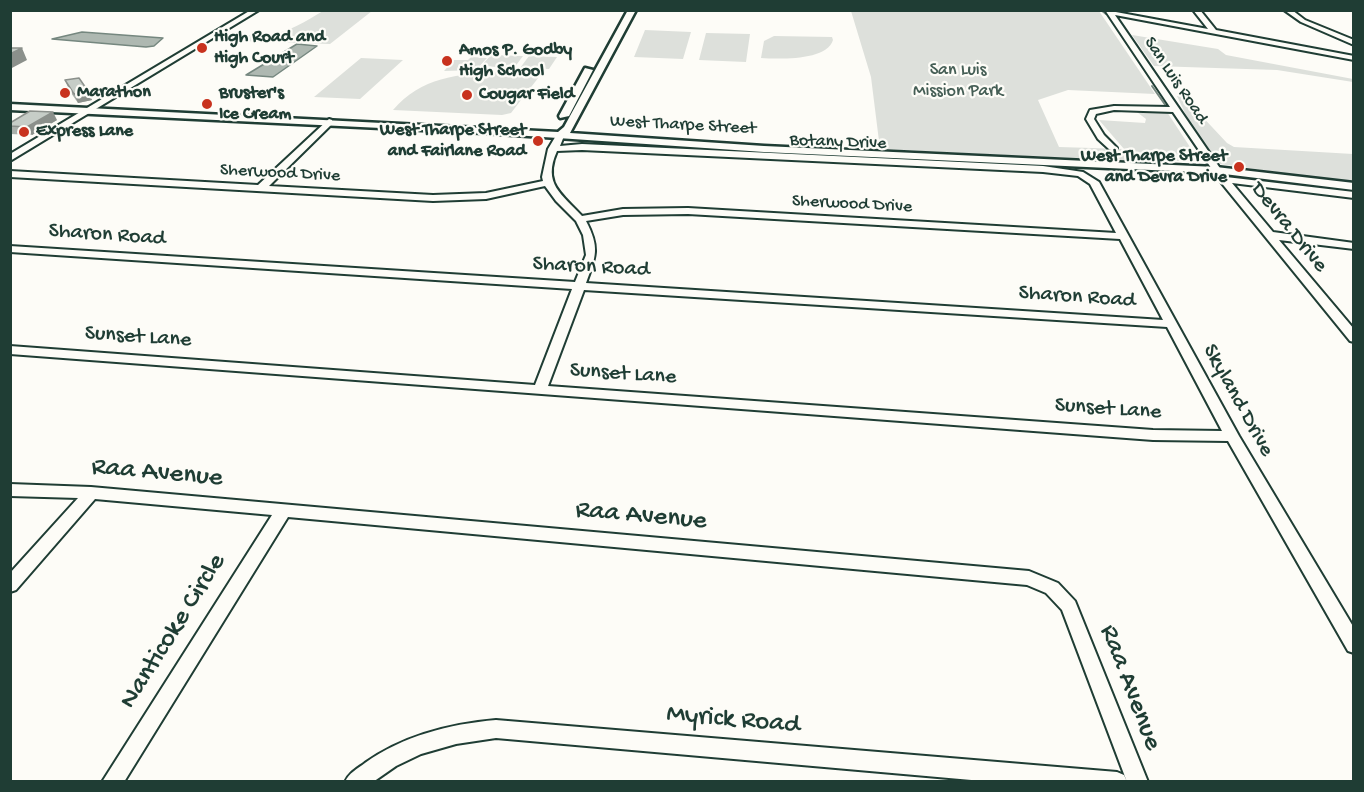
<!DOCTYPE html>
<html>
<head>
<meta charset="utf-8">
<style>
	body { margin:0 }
	#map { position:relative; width:1364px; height:792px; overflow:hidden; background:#fdfcf7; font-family:"Gochi Hand",sans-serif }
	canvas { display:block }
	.frame { position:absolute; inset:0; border:12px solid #1f3d34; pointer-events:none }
</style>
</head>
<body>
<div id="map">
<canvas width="1364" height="792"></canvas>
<div class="frame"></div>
</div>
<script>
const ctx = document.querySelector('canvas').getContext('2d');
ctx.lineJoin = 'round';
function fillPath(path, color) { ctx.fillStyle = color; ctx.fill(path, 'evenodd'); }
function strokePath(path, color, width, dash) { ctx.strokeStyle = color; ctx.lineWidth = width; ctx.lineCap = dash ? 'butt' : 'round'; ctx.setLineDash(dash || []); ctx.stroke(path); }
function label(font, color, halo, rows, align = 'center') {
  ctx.font = font + ' "Gochi Hand",sans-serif'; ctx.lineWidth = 4.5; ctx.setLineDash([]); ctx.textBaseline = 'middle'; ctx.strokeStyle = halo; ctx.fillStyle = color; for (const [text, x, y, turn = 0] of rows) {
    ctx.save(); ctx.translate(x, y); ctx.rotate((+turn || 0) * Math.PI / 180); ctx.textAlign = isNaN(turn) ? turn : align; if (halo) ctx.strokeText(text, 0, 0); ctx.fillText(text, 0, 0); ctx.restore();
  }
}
const green = new Path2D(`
	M323,11H372L330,44L212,40C229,30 248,37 267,35C288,33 306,21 323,11Z
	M851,11H1099L1155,94L1068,90L1038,100L1059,147L1124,149L1099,120L1145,123L1146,119L1133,109L1167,112L1190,147L1193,161H1131L880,149L871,77Z
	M645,30L691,32L683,59L634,57Z
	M706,33L750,34L746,62L699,60Z
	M1132,35L1218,49L1226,55L1353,79V82L1277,70L1154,66Z
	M774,36L832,37L833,40C827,61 779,59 761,58L764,41Z
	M491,55L523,56L514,68L481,66Z
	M529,56L557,57L549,69L520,68Z
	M471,57L487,58L476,70L444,71L454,60H468Z
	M361,58L403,60L360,99L314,97Z
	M498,72L542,73L511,113L502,115L393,110C421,77 458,74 498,72Z
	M1177,96H1183L1227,143L1234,147L1353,154V183L1220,164L1193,130Z`);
const water = new Path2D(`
	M82,32L163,38L154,46L146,47L52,39Z
	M297,44L317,46L273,77L246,75Z`);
const stream = new Path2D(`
	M1101,10L1106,14
	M1119,16L1130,18
	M1193,30L1211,33
	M1219,35L1354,60
	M1152,86L1166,106`);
const minor = new Path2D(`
	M251,10H259L10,161V154Z
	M1105,10L1208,29L1193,10H1200L1216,30L1354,56V60L1115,15L1226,177L1354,192V198L1232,183L1273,232L1354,243V249L1279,240L1354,329V342L1350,341L1220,181L1173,112L1114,110L1096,114L1094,119L1104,135L1117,148L1110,150L1098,139L1086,119L1090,110L1114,106L1170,107Z
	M1284,10H1292L1305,20L1354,40V45L1301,22Z
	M329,119L332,120V124L269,186L433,195L486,193L543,181L542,177L548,149L557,134L560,133L564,136L560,146L582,144L1043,166L1083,172L1099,182L1239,436L1354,628V653L1348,651L1228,441L1153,440L10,354V346L535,385L572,289L10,252V246L575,282L586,255L583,235L576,221L556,201L545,186L486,199L433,201L10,177V171L258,185ZM582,150L1043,172L1078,176L1090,184L1116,233L688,208L623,209L582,216C562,194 542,184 557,151ZM688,214L1120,239L1163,320L586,283C596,256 600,248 586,221L623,215ZM584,290L1167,327L1222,431L1153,430L548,386Z
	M10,484L91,487L1029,571L1058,583L1075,601L1148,782H1127L1062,610L1046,593L1027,585L288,517L124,782H102L272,515L95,499L16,590L10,592V573L78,498L10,496Z
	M496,720L1117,772L1124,775L1127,782H994L496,738L456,744L421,754L396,766L373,782H345C349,773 357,769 365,763C403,736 449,724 496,720Z`);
const major = new Path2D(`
	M628,10H636L570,133L764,146L1216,167L1354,183V190L1216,173L764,152L484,133L10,110V104L558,132L564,127Z
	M585,68L593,70L569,116L560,118L559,116Z`);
const wall = new Path2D(`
	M65,80L88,91L92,100L78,103L69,90Z
	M57,120L32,135L10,134V123Z`);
const shadedWall = new Path2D(`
	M22,48L27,60L10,69V54Z
	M88,91L92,100L78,103L74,94Z
	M53,112L57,120L32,135L27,127Z`);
const building = new Path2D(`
	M10,48H22L10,54Z
	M79,78L88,91L74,94L65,80Z
	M30,111L53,112L27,127L10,126V123Z`);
const markers = [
	[202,48,6,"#c8321e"],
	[447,61,6,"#c8321e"],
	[65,93,6,"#c8321e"],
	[467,95,6,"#c8321e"],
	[207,104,6,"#c8321e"],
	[24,132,6,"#c8321e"],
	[538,141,6,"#c8321e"],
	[1239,167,6,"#c8321e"]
];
const farPoinames = [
	["High Road and",214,38],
	["High Court",214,59],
	["Amos P. Godby",459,51],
	["High School",459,72],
	["Marathon",77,93],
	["Bruster's",219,94],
	["Ice Cream",219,115],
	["Cougar Field",479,95],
	["West Tharpe Street",526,131,"right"],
	["and Fairlane Road",526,152,"right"],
	["Express Lane",36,132],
	["West Tharpe Street",1227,157,"right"],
	["and Devra Drive",1227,178,"right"]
];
const farParknames = [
	["San Luis",958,71],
	["Mission Park",958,92]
];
const farStreetnames = [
	["San Luis Road",1175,81,56],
	["West Tharpe Street",683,126,3],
	["Botany Drive",838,143,2],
	["Sherwood Drive",280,174,3],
	["Sherwood Drive",852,205,3]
];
const streetNames = [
	["Devra Drive",1288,228,51],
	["Sharon Road",107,236,4],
	["Sharon Road",591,268,3],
	["Sharon Road",1077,298,4],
	["Sunset Lane",138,338,4],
	["Sunset Lane",623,375,4],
	["Skyland Drive",1237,401,61],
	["Sunset Lane",1108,410,4]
];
const nearStreetnames = [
	["Raa Avenue",157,474,5],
	["Raa Avenue",641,517,5],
	["Nanticoke Circle",174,632,-58],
	["Raa Avenue",1129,688,69],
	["Myrick Road",733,721,5]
];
fillPath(green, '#dde0db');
fillPath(water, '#aeb8b1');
strokePath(water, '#75877f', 1.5);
strokePath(stream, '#75877f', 2);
strokePath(minor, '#1f3d34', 4);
strokePath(major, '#1f3d34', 5);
fillPath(minor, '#fdfcf7');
fillPath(major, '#fdfcf7');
fillPath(wall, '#aab0ab');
fillPath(shadedWall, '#8b908b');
fillPath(building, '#c6cdc7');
strokePath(building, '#8b908b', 1.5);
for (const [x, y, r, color] of markers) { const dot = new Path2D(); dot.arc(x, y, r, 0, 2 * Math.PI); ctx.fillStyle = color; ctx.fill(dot); strokePath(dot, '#fdfcf7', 2); }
label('bold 18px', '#1f3d34', '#fdfcf7', farPoinames, 'left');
label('18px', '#455e55', '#fdfcf7', farParknames);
label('18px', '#1f3d34', '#fdfcf7', farStreetnames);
label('22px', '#1f3d34', '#fdfcf7', streetNames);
label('27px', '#1f3d34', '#fdfcf7', nearStreetnames);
</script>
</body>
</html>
